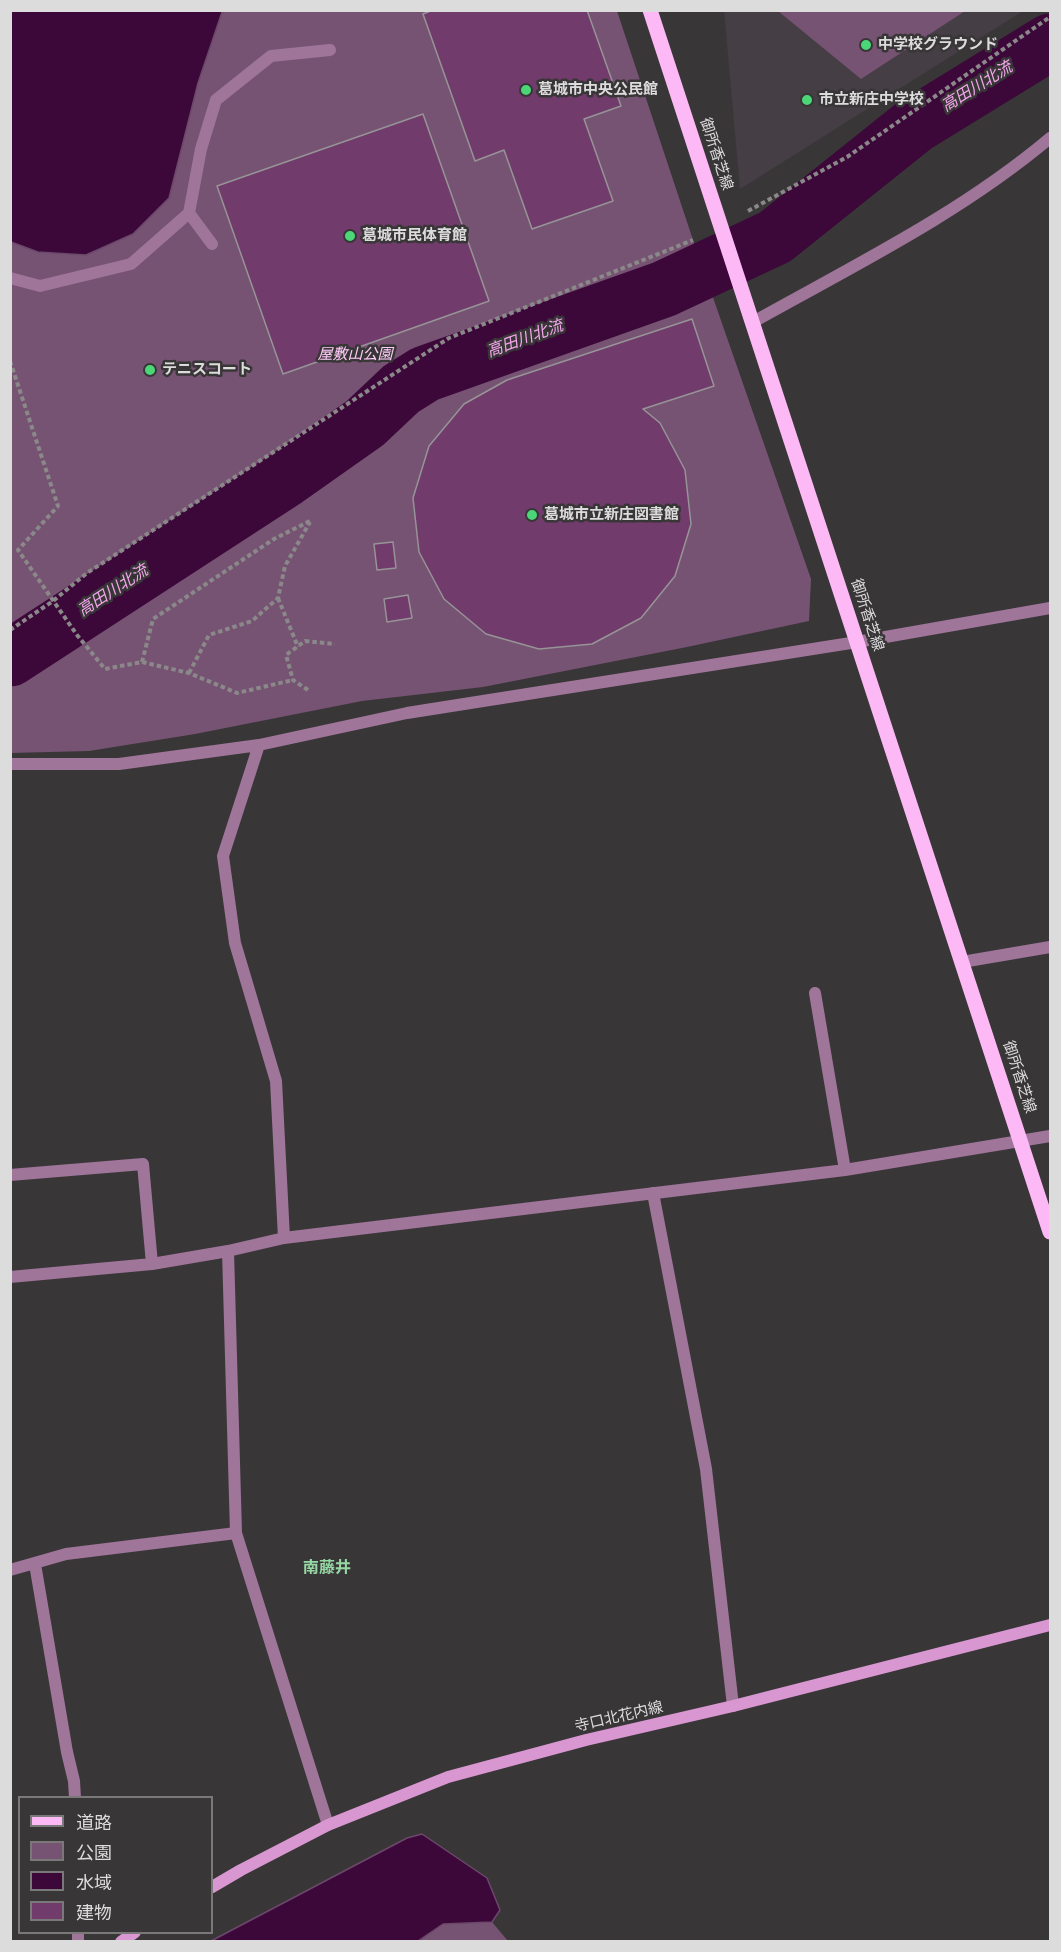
<!DOCTYPE html>
<html>
<head>
<meta charset="utf-8">
<style>
	body { margin:0 }
	#map { position:relative; width:1061px; height:1952px; overflow:hidden; background:#393638; font-family:"Noto Serif","Noto Sans JP",serif }
	canvas { display:block }
	.frame { position:absolute; inset:0; border:12px solid #dddcdd; pointer-events:none }
	.legend { position:absolute; left:18px; top:1796px; width:195px; height:138px; box-sizing:border-box; background:#393638; border:2px solid #7b787a; margin:0; padding:8px 10px; list-style:none; font-size:18px; color:#dddcdd }
	.legend li { display:flex; align-items:center; gap:12px; height:30px }
	.legend b { width:30px; border:2px solid #7b787a }
</style>
</head>
<body>
<div id="map">
<canvas width="1061" height="1952"></canvas>
<div class="frame"></div>
<ul class="legend">
<li><b style="height:8px;background:#fdb9f5"></b>道路</li>
<li><b style="height:16px;background:#765373"></b>公園</li>
<li><b style="height:16px;background:#3c083a"></b>水域</li>
<li><b style="height:16px;background:#713b6c"></b>建物</li>
</ul>
</div>
<script>
const ctx = document.querySelector('canvas').getContext('2d');
ctx.lineJoin = 'round';
function fillPath(path, color) { ctx.fillStyle = color; ctx.fill(path, 'evenodd'); }
function strokePath(path, color, width, dash) { ctx.strokeStyle = color; ctx.lineWidth = width; ctx.lineCap = dash ? 'butt' : 'round'; ctx.setLineDash(dash || []); ctx.stroke(path); }
function label(font, color, halo, rows, align = 'center') {
  ctx.font = font + ' "Noto Serif","Noto Sans JP",serif'; ctx.lineWidth = 5; ctx.setLineDash([]); ctx.textBaseline = 'middle'; ctx.strokeStyle = halo; ctx.fillStyle = color; for (const [text, x, y, turn = 0] of rows) {
    ctx.save(); ctx.translate(x, y); ctx.rotate((+turn || 0) * Math.PI / 180); ctx.textAlign = isNaN(turn) ? turn : align; if (halo) ctx.strokeText(text, 0, 0); ctx.fillText(text, 0, 0); ctx.restore();
  }
}
const built = new Path2D(`
	M724,10L1023,11L740,189Z`);
const green = new Path2D(`
	M10,11H617L693,240L811,579L809,621L687,647L483,687L362,701L195,734L89,751L11,753Z
	M778,11H965L861,79Z
	M492,1922L508,1941L418,1942L442,1924Z`);
const water = new Path2D(`
	M10,11H226L222,12L198,83L169,198L133,234L86,255L38,252L11,242Z
	M422,1834L487,1878L500,1910L492,1922L443,1924L418,1941H211L407,1838Z`);
const river = new Path2D(`
	M10,658L287,478L365,423L401,389L425,374L664,289L775,237L915,125L1050,42`);
const building = new Path2D(`
	M433,10H587L621,106L584,119L613,201L532,229L504,150L475,161L423,14Z
	M423,114L489,301L283,374L217,186Z
	M692,319L714,386L643,409L660,423L685,470L691,524L675,576L641,618L592,644L539,649L486,634L444,599L419,552L413,498L429,446L464,404L507,380Z
	M393,542L396,568L377,570L374,544Z
	M408,595L412,618L387,622L384,599Z`);
const path = new Path2D(`
	M748,211L847,157L1050,17
	M10,361L58,506L18,550L77,635L105,669L142,662L189,673L237,693L293,680
	M278,598L298,647
	M10,630L53,601L87,573L449,338L693,240
	M142,662L153,619L274,539L310,521
	M189,673L209,635L252,621L278,598L285,566L310,522
	M308,690L293,680L286,655L305,641L335,644`);
const pedestrian = new Path2D(`
	M189,213L201,149L216,100L271,56L330,50
	M10,278L40,286L131,264L189,213L212,244`);
const minor = new Path2D(`
	M753,322C855,265 961,213 1050,138
	M259,745L223,856L235,943L276,1081L284,1238
	M10,764H119L259,745L407,713L857,642
	M962,962L1050,947
	M815,993L845,1170
	M10,1175L143,1164L152,1264
	M653,1193L706,1469L733,1706
	M228,1251L236,1533L328,1825
	M10,1277L152,1264L228,1251L284,1238L845,1170L1050,1136
	M35,1564L67,1752L74,1781L75,1798
	M10,1570L66,1554L236,1533
	M78,1932V1942`);
const tertiary = new Path2D(`
	M857,642L1050,608`);
const secondary = new Path2D(`
	M212,1887L241,1870L328,1825L448,1777L586,1740L733,1706L1050,1625
	M121,1942L135,1932`);
const primary = new Path2D(`
	M650,10L1050,1232`);
const markers = [
	[866,45,6,"#4bd677"],
	[526,90,6,"#4bd677"],
	[807,100,6,"#4bd677"],
	[350,236,6,"#4bd677"],
	[150,370,6,"#4bd677"],
	[532,515,6,"#4bd677"]
];
const poiNames = [
	["中学校グラウンド",878,45],
	["葛城市中央公民館",538,90],
	["市立新庄中学校",819,100],
	["葛城市民体育館",362,236],
	["テニスコート",162,370],
	["葛城市立新庄図書館",544,515]
];
const streetNames = [
	["御所香芝線",716,154,72],
	["御所香芝線",867,615,72],
	["御所香芝線",1019,1077,72],
	["寺口北花内線",619,1717,-13]
];
const parkNames = [
	["屋敷山公園",355,355]
];
const waterNames = [
	["高田川北流",977,87,-32],
	["高田川北流",525,339,-20],
	["高田川北流",113,591,-33]
];
const neighbourhoodNames = [
	["南藤井",327,1568]
];
fillPath(built, '#453e44');
fillPath(green, '#765373');
fillPath(water, '#3c083a');
strokePath(water, '#6c486b', 1.5);
strokePath(river, '#3c083a', 57);
fillPath(building, '#713b6c');
strokePath(building, '#979497', 1.5);
strokePath(path, '#8a8889', 4, [4.5, 3]);
strokePath(pedestrian, '#9f759a', 12);
strokePath(minor, '#9f759a', 12);
strokePath(tertiary, '#9f759a', 12);
strokePath(secondary, '#d997d2', 12);
strokePath(primary, '#fdb9f5', 15);
for (const [x, y, r, color] of markers) { const dot = new Path2D(); dot.arc(x, y, r, 0, 2 * Math.PI); ctx.fillStyle = color; ctx.fill(dot); strokePath(dot, '#393638', 2); }
label('bold 15px', '#dddcdd', '#393638', poiNames, 'left');
label('15px', '#dddcdd', '#393638', streetNames);
label('italic 15px', '#ffcdf9', '#393638', parkNames);
label('italic 16px', '#f6a6ee', '#393638', waterNames);
label('bold 16px', '#95d8a3', '#393638', neighbourhoodNames);
</script>
</body>
</html>
